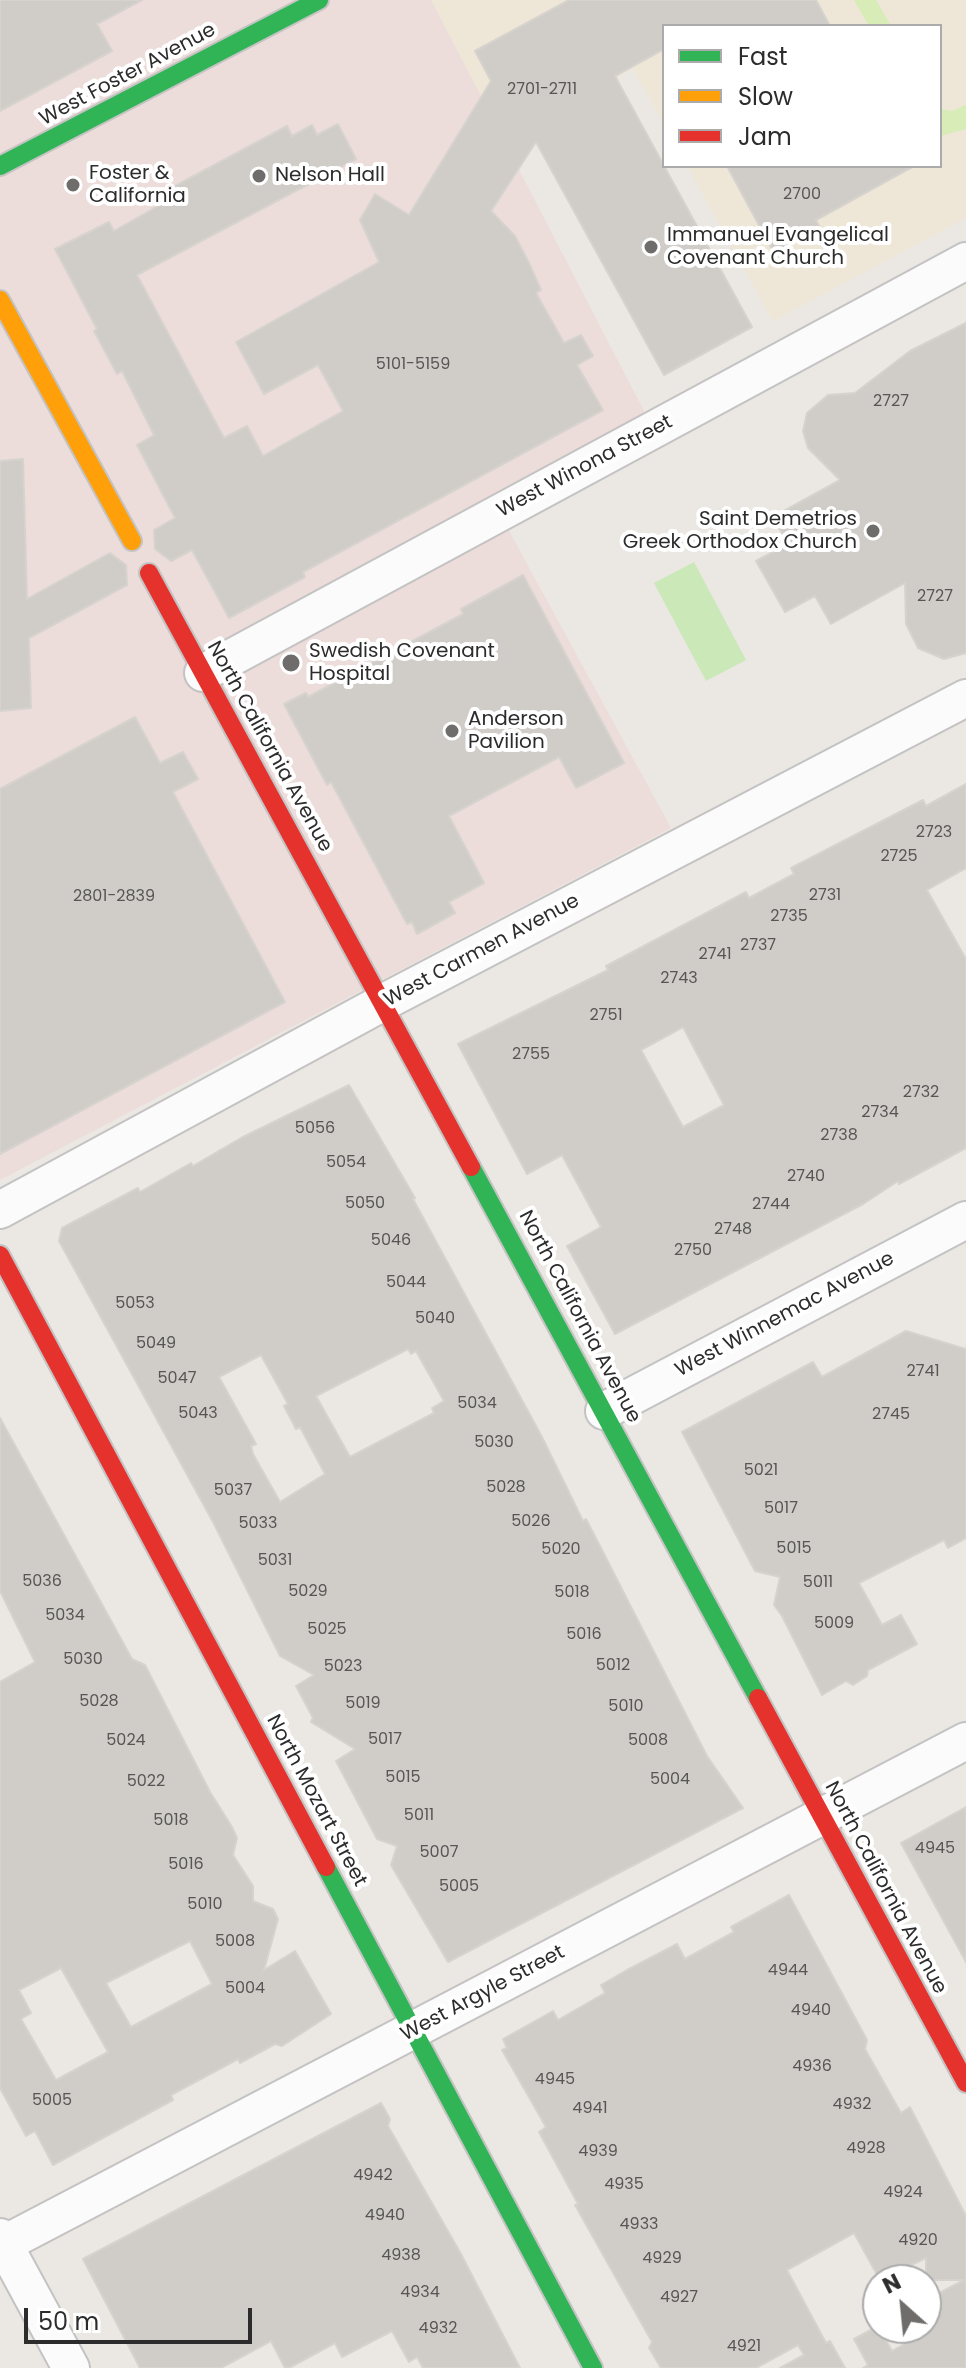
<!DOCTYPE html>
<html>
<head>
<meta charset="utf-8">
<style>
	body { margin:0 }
	#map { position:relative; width:966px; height:2368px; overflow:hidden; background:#ebe7e2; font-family:Poppins,sans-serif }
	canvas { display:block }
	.legend { position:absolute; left:662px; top:24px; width:280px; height:144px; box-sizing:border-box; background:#fff; border:2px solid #ababab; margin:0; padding:10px 14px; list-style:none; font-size:24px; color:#2c2c2c }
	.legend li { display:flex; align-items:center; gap:16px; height:40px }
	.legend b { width:40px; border:2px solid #ababab }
	.north { position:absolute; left:862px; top:2264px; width:80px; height:80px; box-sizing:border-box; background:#fff; border:2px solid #ababab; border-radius:50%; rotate:333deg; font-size:22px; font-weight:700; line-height:32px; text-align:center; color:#2c2c2c }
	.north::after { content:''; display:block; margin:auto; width:28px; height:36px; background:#6f6d6c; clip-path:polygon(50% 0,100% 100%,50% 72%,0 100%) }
	.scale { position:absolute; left:24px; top:2308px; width:228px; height:36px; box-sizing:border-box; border:4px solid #2c2c2c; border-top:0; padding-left:10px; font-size:24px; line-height:28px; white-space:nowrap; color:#2c2c2c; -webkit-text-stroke:6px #fff; paint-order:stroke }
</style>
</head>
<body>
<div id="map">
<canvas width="966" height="2368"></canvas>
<ul class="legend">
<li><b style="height:10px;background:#30b455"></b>Fast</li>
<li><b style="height:10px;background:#ff9f0a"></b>Slow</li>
<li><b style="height:10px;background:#e5322d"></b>Jam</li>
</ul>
<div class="north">N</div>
<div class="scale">50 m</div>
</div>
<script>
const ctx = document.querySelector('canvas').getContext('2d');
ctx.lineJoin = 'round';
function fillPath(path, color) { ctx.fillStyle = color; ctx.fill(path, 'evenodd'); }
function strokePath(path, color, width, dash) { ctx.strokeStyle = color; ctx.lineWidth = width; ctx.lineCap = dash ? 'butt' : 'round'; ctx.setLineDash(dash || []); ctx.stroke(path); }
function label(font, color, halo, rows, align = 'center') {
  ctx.font = font + ' Poppins,sans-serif'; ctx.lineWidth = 8; ctx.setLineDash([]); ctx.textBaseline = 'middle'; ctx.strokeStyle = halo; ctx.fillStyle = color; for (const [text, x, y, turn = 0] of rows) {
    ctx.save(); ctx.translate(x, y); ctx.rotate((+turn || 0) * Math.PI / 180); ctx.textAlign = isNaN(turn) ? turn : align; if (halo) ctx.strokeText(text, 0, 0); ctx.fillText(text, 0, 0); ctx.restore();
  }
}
const education = new Path2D(`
	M431,0H966V218L773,321L687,166H940V26H664V124L633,69L502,138Z`);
const medical = new Path2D(`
	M0,0H431L646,415L491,498L671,828L0,1180Z`);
const green = new Path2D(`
	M694,562L746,660L706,681L654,583Z`);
const pitch = new Path2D(`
	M854,0H876L891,26H869Z
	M966,105V129L940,136V109L952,111Z`);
const building = new Path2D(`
	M0,0H142L97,24L112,51L0,111Z
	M569,0H816L830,26H664V49L615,76L752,327L664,375L536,142L491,211L515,236L529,263L541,290L536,293L564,343L581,335L593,356L577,365L603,410L303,572L305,577L229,618L192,550L171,561L155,549L154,530L175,518L137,445L154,435L122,371L117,374L94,331L97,329L55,249L109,222L114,231L167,201L162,193L287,126L292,136L312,125L317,135L338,124L356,159L137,275L224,438L247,426L263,456L343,411L318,365L264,394L236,342L379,262L360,220L375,194L409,215L491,81L475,51Z
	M727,166H914L816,220L820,228L774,253Z
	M966,323V653L944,659L918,648L906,624L905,583L831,624L815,596L785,612L756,561L788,544L773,517L840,480L808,448L803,431L807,413L828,395L855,393L910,351Z
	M23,459L27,599L110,553L126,565L127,585L29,638L31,708L0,711V461Z
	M523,575L624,763L576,788L559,757L449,816L484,883L449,902L455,913L417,934L412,922L407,924L331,782L327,785L284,704L306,693L308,697L463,614L461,609Z
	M135,717L160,763L183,752L198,779L173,792L285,1002L0,1154V789Z
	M966,784V868L927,890L966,959V1148L899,1184L898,1181L863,1204L615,1334L567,1246L601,1227L562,1155L527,1174L458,1044L608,970L606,966L746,892L749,898L794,874L791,868L923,800L926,806ZM683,1027L724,1105L683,1127L641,1050Z
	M349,1085L415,1198L413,1199L542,1437L583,1521L586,1519L600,1546L707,1756L743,1808L448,1962L391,1865L397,1846L377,1839L336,1761L355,1749L311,1722L313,1718L296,1686L314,1675L280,1656L213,1522L59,1241L62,1228L138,1188L140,1192L191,1163L193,1166L241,1138ZM408,1349L411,1354L416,1351L444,1401L432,1408L434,1413L350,1457L316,1396ZM261,1355L288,1404L284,1406L296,1429L300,1427L325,1474L280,1502L253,1454L251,1446L256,1444L219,1377Z
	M906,1331L966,1349V1538L948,1548L944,1540L859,1583L882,1625L901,1615L917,1644L868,1670L867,1676L853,1685L846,1681L822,1695L782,1616L774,1605L780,1577L755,1571L682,1432L813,1362L822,1377Z
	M0,1418L132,1659L145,1665L210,1792L232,1827L237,1838L233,1855L253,1886V1901L273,1909L278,1919L264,1970L295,1951L331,2014L282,2046L275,2044L240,2063L238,2059L171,2095L173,2100L53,2165L35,2131L26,2136L0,2088V1682L35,1662L0,1591ZM190,1941L212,1984L131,2027L106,1983ZM61,1968L108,2052L56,2080L21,2019L31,2013L19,1990Z
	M966,1807V1962L901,1843Z
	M789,1895L867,2040L865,2049L901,2113L910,2107L966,2216V2368H863L868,2365L854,2339L878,2326L892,2351L926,2332V2300L964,2280H926V2258L880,2280L854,2233L787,2270L826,2343L830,2341L845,2368H780L804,2355L798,2345L756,2368H661L649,2348L652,2342L575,2205L578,2204L539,2132L546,2127L502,2050L507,2048L503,2039L553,2011L558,2020L605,1993L601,1985L627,1970L677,1944L685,1959L734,1932L731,1927Z
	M381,2103L390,2119L388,2126L461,2254L520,2368H423L417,2357L409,2362L392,2331L342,2357L335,2343L289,2368H285L271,2341L221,2368H140L83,2259Z`);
const street = new Path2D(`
	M203,673L966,261
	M0,1210L384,1002L966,698
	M604,1411L966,1220
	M0,2237L71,2368
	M0,2246L966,1741`);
const fast = new Path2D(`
	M0,166L319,0
	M471,1167L758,1698
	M326,1867L593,2368`);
const slow = new Path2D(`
	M0,300L132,541`);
const jam = new Path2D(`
	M149,573L471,1167
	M0,1255L326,1867
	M758,1698L966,2083`);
const markers = [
	[259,176,8,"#6f6d6c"],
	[73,185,8,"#6f6d6c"],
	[651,247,8,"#6f6d6c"],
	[873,531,8,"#6f6d6c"],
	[291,663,10,"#6f6d6c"],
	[452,731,8,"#6f6d6c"]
];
const numberNames = [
	["2701-2711",542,90],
	["2700",802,195],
	["5101-5159",413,365],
	["2727",891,402],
	["2727",935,597],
	["2723",934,833],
	["2725",899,857],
	["2731",825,896],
	["2801-2839",114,897],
	["2735",789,917],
	["2737",758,946],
	["2741",715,955],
	["2743",679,979],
	["2751",606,1016],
	["2755",531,1055],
	["2732",921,1093],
	["2734",880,1113],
	["5056",315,1129],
	["2738",839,1136],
	["5054",346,1163],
	["2740",806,1177],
	["5050",365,1204],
	["2744",771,1205],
	["2748",733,1230],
	["5046",391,1241],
	["2750",693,1251],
	["5044",406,1283],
	["5053",135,1304],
	["5040",435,1319],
	["5049",156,1344],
	["2741",923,1372],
	["5047",177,1379],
	["5034",477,1404],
	["5043",198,1414],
	["2745",891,1415],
	["5030",494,1443],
	["5021",761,1471],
	["5028",506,1488],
	["5037",233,1491],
	["5017",781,1509],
	["5026",531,1522],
	["5033",258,1524],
	["5015",794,1549],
	["5020",561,1550],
	["5031",275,1561],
	["5036",42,1582],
	["5011",818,1583],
	["5029",308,1592],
	["5018",572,1593],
	["5034",65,1616],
	["5009",834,1624],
	["5025",327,1630],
	["5016",584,1635],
	["5030",83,1660],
	["5012",613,1666],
	["5023",343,1667],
	["5028",99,1702],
	["5019",363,1704],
	["5010",626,1707],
	["5017",385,1740],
	["5024",126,1741],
	["5008",648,1741],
	["5015",403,1778],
	["5004",670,1780],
	["5022",146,1782],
	["5011",419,1816],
	["5018",171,1821],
	["4945",935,1849],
	["5007",439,1853],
	["5016",186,1865],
	["5005",459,1887],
	["5010",205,1905],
	["5008",235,1942],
	["4944",788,1971],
	["5004",245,1989],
	["4940",811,2011],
	["4936",812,2067],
	["4945",555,2080],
	["5005",52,2101],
	["4932",852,2105],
	["4941",590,2109],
	["4928",866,2149],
	["4939",598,2152],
	["4942",373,2176],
	["4935",624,2185],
	["4924",903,2193],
	["4940",385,2216],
	["4933",639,2225],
	["4920",918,2241],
	["4938",401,2256],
	["4929",662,2259],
	["4934",420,2293],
	["4927",679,2298],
	["4932",438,2329],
	["4921",744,2347]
];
const streetNames = [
	["West Foster Avenue",128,75,-28],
	["West Winona Street",585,467,-28],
	["North California Avenue",269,747,61],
	["West Carmen Avenue",482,951,-28],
	["West Winnemac Avenue",785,1315,-28],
	["North California Avenue",579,1317,62],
	["North Mozart Street",316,1801,62],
	["North California Avenue",885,1888,62],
	["West Argyle Street",483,1994,-28]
];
const poiNames = [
	["Foster &",89,174],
	["California",89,197],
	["Nelson Hall",275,176],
	["Immanuel Evangelical",667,236],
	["Covenant Church",667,259],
	["Saint Demetrios",857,520,"right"],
	["Greek Orthodox Church",857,543,"right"],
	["Swedish Covenant",309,652],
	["Hospital",309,675],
	["Anderson",468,720],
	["Pavilion",468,743]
];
fillPath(education, '#eee6d6');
fillPath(medical, '#ecdcda');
fillPath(green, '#cbe8b9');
fillPath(pitch, '#d7ecb6');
fillPath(building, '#d0cdc9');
strokePath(building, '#d6d3ce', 2);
strokePath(street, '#c4c3c3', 40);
strokePath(fast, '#c4c3c3', 22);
strokePath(slow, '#c4c3c3', 22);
strokePath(jam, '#c4c3c3', 22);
strokePath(street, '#fcfbfb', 36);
strokePath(fast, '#30b455', 18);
strokePath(slow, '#ff9f0a', 18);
strokePath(jam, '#e5322d', 18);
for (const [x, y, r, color] of markers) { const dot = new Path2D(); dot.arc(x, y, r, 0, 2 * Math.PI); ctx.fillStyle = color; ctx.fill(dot); strokePath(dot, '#fff', 3); }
label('16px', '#575655', null, numberNames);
label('20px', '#2c2c2c', '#fff', streetNames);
label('20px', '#2c2c2c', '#fff', poiNames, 'left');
</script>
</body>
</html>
